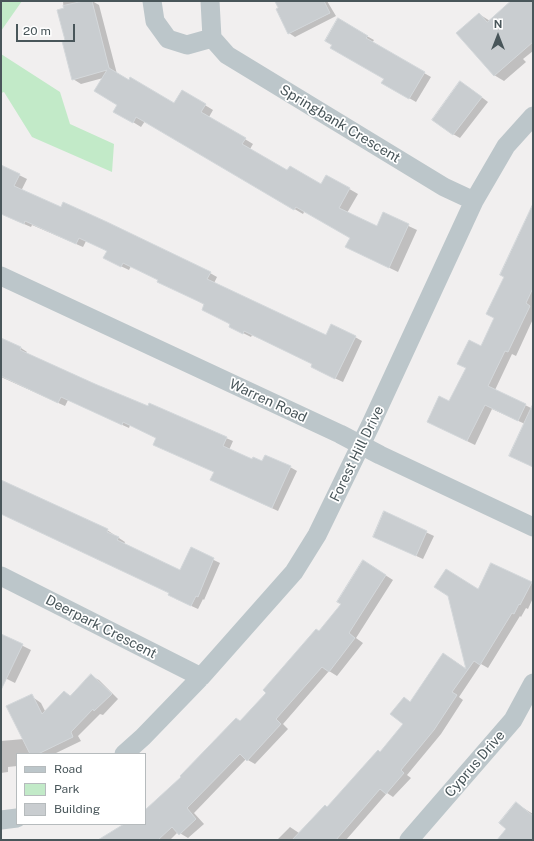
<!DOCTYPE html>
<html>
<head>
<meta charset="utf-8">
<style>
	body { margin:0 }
	#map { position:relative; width:534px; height:841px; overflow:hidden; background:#f1efef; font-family:"Public Sans",sans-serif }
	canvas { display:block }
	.frame { position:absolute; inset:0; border:2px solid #49565a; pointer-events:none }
	.legend { position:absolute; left:16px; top:753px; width:130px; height:72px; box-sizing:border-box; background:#fff; border:1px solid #b6bbbd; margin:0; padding:5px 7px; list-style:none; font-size:12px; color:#49565a }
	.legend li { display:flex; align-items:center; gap:8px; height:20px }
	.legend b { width:20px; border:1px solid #b6bbbd }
	.north { position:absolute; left:478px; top:16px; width:40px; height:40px; -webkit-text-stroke:3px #fff; paint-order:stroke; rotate:0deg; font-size:11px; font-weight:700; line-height:16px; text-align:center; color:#49565a }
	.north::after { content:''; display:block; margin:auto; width:14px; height:18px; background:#49565a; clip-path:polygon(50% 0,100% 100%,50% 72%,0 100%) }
	.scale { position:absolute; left:16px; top:24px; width:59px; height:18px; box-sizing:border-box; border:2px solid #49565a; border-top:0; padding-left:5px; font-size:12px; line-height:14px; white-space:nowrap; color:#49565a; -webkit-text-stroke:3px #fff; paint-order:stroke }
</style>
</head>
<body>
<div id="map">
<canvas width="534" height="841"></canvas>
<div class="frame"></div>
<ul class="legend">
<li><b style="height:5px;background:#bcc6ca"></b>Road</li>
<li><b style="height:11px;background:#c2eac8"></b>Park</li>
<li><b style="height:11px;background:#c9cdd0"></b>Building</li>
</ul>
<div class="north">N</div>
<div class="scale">20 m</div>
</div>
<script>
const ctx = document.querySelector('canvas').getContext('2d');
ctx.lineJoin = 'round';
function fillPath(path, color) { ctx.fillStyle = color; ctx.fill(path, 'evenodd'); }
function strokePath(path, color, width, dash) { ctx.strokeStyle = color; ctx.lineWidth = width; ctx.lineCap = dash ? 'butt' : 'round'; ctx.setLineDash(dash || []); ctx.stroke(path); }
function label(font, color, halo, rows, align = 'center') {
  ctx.font = font + ' "Public Sans",sans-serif'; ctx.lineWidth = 3.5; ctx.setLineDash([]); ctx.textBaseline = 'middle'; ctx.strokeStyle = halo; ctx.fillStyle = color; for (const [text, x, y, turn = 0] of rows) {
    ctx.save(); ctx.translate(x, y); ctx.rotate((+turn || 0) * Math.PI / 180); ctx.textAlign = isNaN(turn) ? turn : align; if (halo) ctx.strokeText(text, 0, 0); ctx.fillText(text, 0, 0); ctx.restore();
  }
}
const green = new Path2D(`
	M1,1H22L1,31Z
	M1,54L60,92L70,124L114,144L112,172L32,137L4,92L1,93Z`);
const shadow = new Path2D(`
	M63,1H82L81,3L92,1L99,5L117,74L175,104L182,91L213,110L209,117L253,144L250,149L288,172L321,186L327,176L358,194L347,213L377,227L383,214L417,230L398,272L355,251L352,238L305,210L303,214L151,124L145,121L141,127L115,111L119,104L103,78L81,84L73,79L66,41Z
	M276,1H327L336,16L295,37L289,33Z
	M512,1H533V51L523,59L526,62L504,81L494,75L479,14L490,21Z
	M338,20L374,40L372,43L431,77L416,102L383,83L385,79Z
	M467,86L488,102L460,138L453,134Z
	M1,166L27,179L21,191L210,273L217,277L214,283L327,336L355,337L362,341L343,382L319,371L313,364L252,335L251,337L237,330L205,305L159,280L131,266L129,270L112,262L108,251L86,241L83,247L32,225L31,227L10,218L1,210Z
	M533,207V319L516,356L512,354L495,390L533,409V467L520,461L525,424L492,409L475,445L428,422L450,402L481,347L495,318L505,277Z
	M1,339L21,348L27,352L26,353L148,408L226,438L233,441L229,450L252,460L290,467L297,471L278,511L218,483L215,472L157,438L130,425L129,428L68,400L65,406L1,377Z
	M1,481L107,530L125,542L124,544L181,571L191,549L220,563L204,600L203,599L198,609L176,599L170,593L1,512Z
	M385,513L434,536L423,559L381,540Z
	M491,564L533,584V598L528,609L526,608L521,617L520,616L488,668L481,664L459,697L463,700L441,734L407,775L411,778L393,797L387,793L346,840H277L290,827L299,833L328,808L381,753L404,724V698L411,702L450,658L468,670L479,590Z
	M371,566L393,580L356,638L363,643L337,676L329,671L283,724L288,729L255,764L246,759L194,813L204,824L188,838L178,832L170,840H100L131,824H145V811L241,722L320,632Z
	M1,635L31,650L15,683L1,676Z
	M91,676L99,680L118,699L103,715L100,714L78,736L81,741L54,754H17V766L8,767V772L1,773V741L24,739L34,698L41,703L45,711L64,692L71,696Z
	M517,804L533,814V840H498L507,829Z`);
const building = new Path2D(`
	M84,1H92L109,68L129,80L130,77L174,103L182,90L206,104L201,112L246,138L242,144L287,170L290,166L321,184L326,175L350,188L339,208L377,226L383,212L409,224L389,268L345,247L350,238L296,207L294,210L143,121L136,117L133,123L113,112L117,105L94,91L107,70L72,80L62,41L65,40L57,10L64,8L63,6Z
	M275,1H324L330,13L288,34L276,9L278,8Z
	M511,1H533V42L494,76L456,33L479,13L487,22Z
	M338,18L368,36L366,38L425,72L409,99L381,83L384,79L330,48L332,45L325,41Z
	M460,81L482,97L453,135L432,120Z
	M1,165L20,174L14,186L61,207L63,202L107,222L211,272L207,279L326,335L331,324L356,336L335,379L311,367L312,364L244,331L243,334L229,327L230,324L202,310L204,304L157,282L158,280L123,263L121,267L103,258L107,251L79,238L76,244L25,221L24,224L1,214Z
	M533,204V288L526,303L530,306L508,352L505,351L488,386L526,404L518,421L485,405L467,441L427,422L439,396L449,401L466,368L457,364L469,340L481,346L494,318L486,314L504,277L500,275Z
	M1,338L21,347L20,350L95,384L148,406L149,403L227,437L223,446L252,459L253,457L262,461L265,455L291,466L272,508L210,480L214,472L153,445L156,438L123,422L122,425L61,397L58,403L1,376Z
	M533,404V467L509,456Z
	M1,480L108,529L107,532L119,537L117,540L180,570L191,547L214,558L198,597L196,596L191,606L168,595L169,593L1,514Z
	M384,511L427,531L416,556L373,537Z
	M363,560L386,575L349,633L355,638L329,672L322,667L276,719L281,724L247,761L240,754L187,808L196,819L179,835L172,827L158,840H98L124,824H145V810L181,777L180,776L236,718L240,721L266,693L263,690L316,629L319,631L341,604L337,602Z
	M491,563L532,582L520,605L519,604L514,614L512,613L480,665L474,661L452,692L457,695L434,730L401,770L404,773L386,794L380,789L336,840H292L325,805L327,807L378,750L380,752L403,724L390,714L404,697L410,702L443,653L466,669L448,596L434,587L446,569L478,589Z
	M1,634L23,644L1,690Z
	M91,674L112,694L94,711L93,709L71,732L73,737L38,754H30L6,706L32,694L42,714L64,691L70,696Z
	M516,802L533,816V840H497L506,829L499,823Z`);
const minor = new Path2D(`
	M152,1L155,21L168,39L187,45L212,38
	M210,1L212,38L227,55L444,187L474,201
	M1,276L340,434L380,455L533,527
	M1,576L201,677
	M124,754L143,737L201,677L294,572L317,535L371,424L474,201L506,146L533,116
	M1,820L17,818
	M409,840L513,720L533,683`);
const streetNames = [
	["Springbank Crescent",340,124,31],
	["Warren Road",268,401,25],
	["Forest Hill Drive",357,454,-64],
	["Deerpark Crescent",101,627,27],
	["Cyprus Drive",475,764,-49]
];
fillPath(green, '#c2eac8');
fillPath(shadow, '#0003');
fillPath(building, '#c9cdd0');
strokePath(building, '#d3d7da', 1);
strokePath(minor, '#bcc6ca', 19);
label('14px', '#49565a', '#fff', streetNames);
</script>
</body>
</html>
